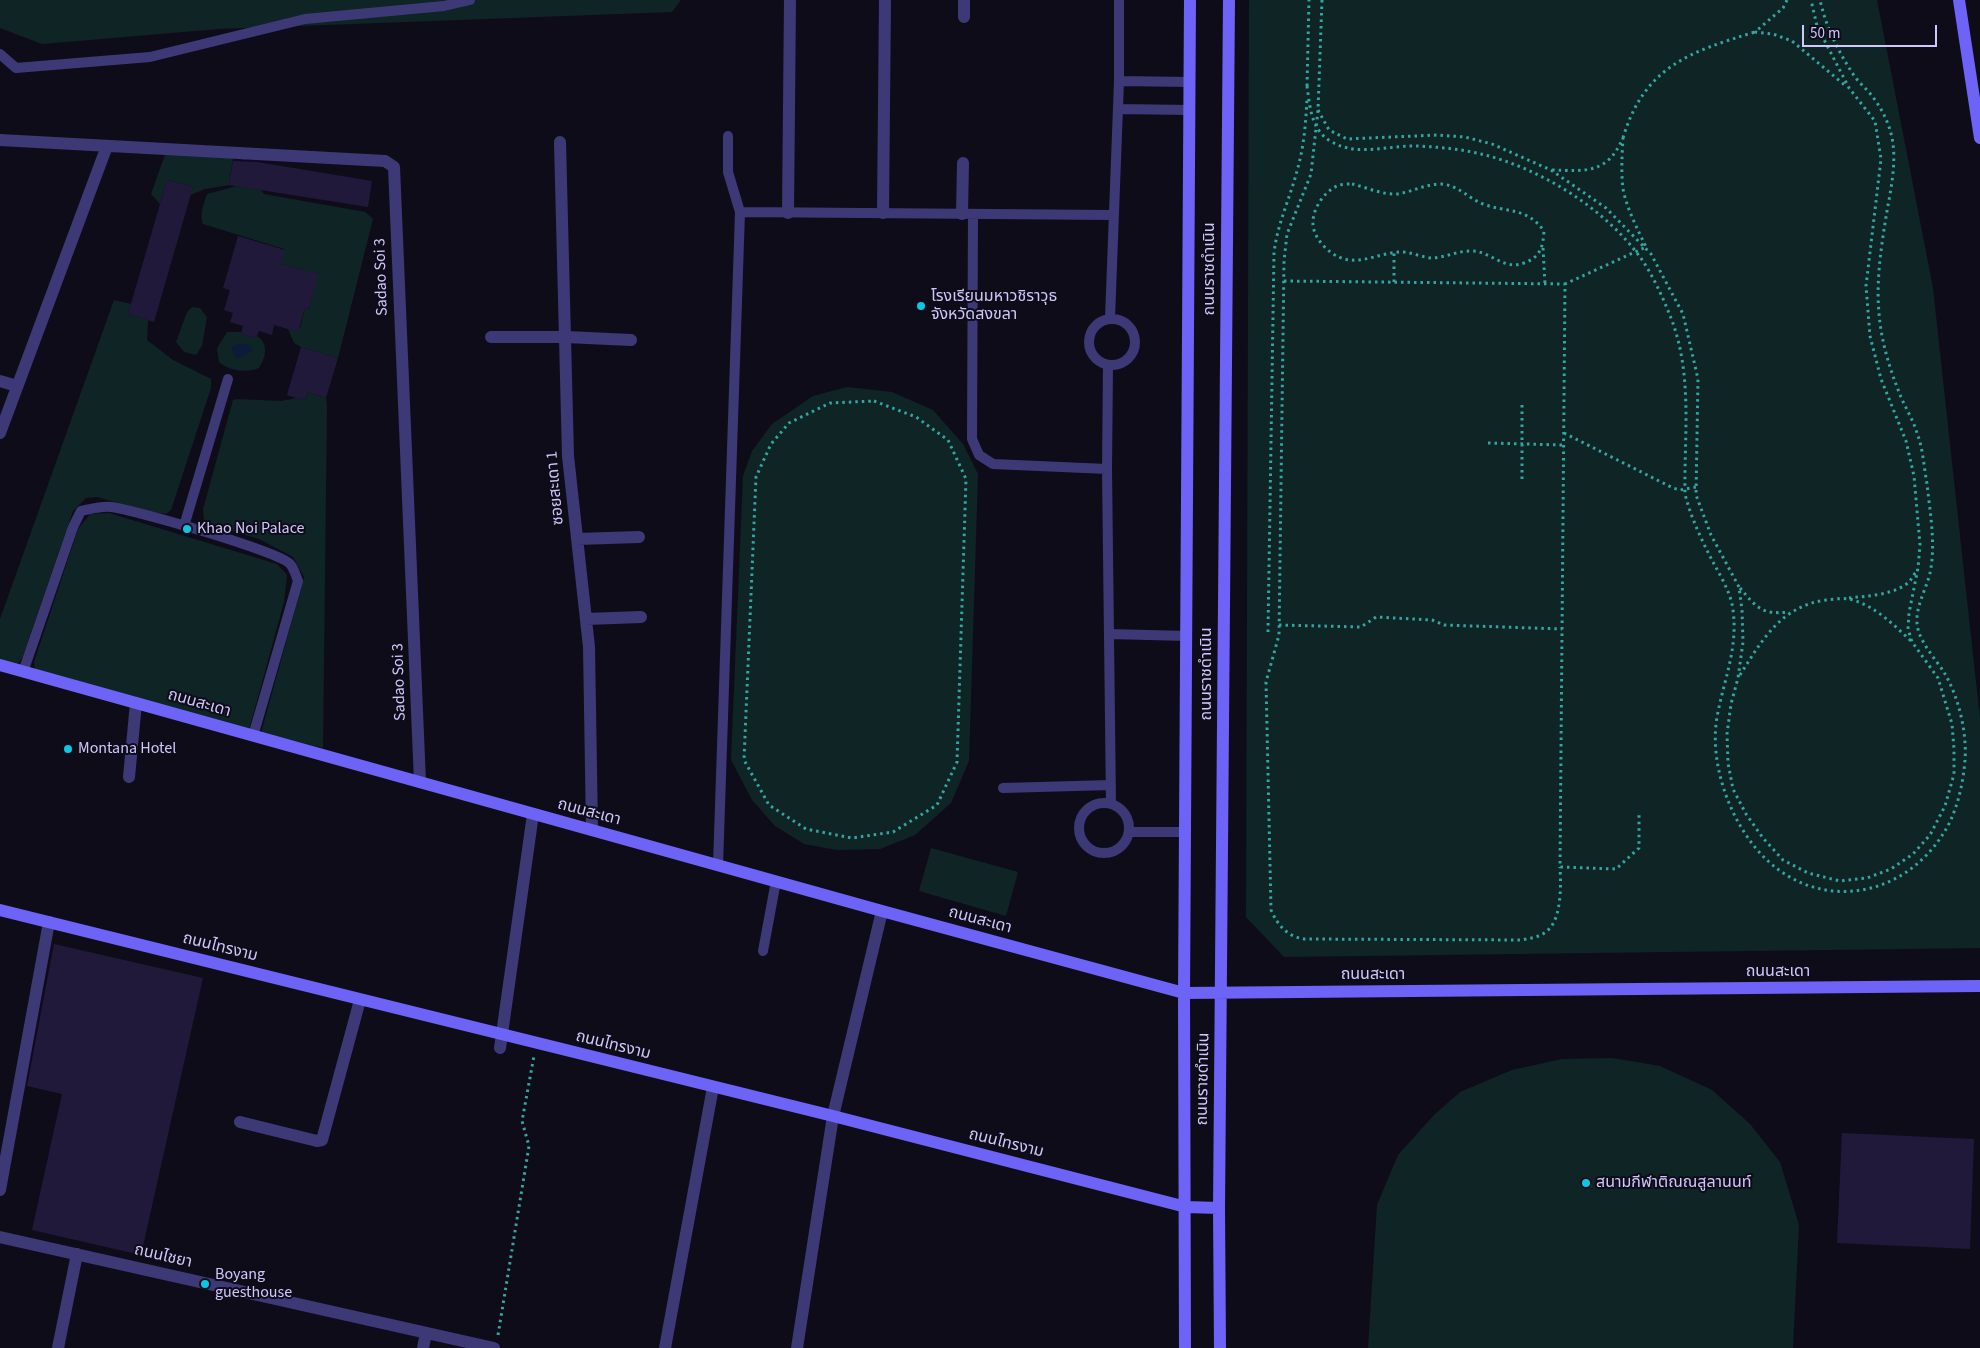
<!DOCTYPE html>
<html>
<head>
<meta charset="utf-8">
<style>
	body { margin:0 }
	#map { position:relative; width:1980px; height:1348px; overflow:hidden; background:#0f0c1a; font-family:"Source Sans 3",sans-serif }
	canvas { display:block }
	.scale { position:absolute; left:1802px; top:25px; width:135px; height:22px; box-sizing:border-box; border:2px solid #d0c8fc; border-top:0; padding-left:6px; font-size:15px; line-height:18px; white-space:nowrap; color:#d0c8fc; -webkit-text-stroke:4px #0f0c1a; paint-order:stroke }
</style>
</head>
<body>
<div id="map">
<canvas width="1980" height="1348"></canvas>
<div class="scale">50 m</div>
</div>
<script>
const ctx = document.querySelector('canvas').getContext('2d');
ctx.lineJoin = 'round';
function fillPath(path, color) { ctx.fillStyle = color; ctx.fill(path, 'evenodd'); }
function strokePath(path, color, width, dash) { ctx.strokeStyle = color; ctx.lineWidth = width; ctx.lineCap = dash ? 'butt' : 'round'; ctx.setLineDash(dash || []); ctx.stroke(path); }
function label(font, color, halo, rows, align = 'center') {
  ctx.font = font + ' "Source Sans 3","Noto Sans Thai",sans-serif'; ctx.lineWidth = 4; ctx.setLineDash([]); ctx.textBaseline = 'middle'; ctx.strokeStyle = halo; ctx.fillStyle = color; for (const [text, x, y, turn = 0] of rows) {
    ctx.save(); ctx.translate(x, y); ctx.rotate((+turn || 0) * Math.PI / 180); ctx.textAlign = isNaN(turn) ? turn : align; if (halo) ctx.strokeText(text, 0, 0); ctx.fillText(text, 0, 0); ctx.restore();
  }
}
const green = new Path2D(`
	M0,0H681L672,12L219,29L42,44L0,28Z
	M1249,0H1877L1933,288L1980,719V948L1284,957L1246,917Z
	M166,152L249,158L246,160L233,158L229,185L205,189L190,195L193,187L167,180L160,204L151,194Z
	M237,186L261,190L264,194L365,212L373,219L338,358L301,347L294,343L288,329L300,328L305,308L309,309L318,274L281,264L284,249L203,224C199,214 204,203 207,194Z
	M114,300L131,304L128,314L148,320L147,340L173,360L211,379V388L171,510L166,514L150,512L97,497L86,498L73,511L23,656L15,669L0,666V619Z
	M192,307L200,308L207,317L202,346L196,355L184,352L176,342L187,312Z
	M227,332H241V334L256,338L257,336C269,344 266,357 259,368C247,373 229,371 219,362L217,348Z
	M847,387L892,392L933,410L963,444L978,474L969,761L951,803L915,835L880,849L837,850L804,844L775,826L752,800L731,760L743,476L752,451L772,424L813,396Z
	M307,392L326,398L327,405L323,748L261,733L304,577L293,557L259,539L211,525L204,520L203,509L233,400L237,399L282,401L296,398L305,401Z
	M109,513L277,564L287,575L284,602L249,730L36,675L34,662L78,529L90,514Z
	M931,848L1018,872L1006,916L919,891Z
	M1612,1058L1660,1066L1712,1090L1750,1124L1780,1162L1799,1225L1793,1348H1368L1377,1205L1398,1155L1434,1115L1460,1092L1512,1070L1562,1059Z`);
const water = new Path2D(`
	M237,344H247L253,350L240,358H235L231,347Z`);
const building = new Path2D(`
	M233,161L257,162L372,181L368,207L229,185Z
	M167,180L193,187L154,322L128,314Z
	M238,236L285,250L281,264L319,274L309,309L305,308L298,332L274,325L272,335L259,331L256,338L241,334L243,326L230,322L233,313L224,310L230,290L223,288Z
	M301,347L338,358L326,398L307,392L305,401L287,395Z
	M54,944L203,978L141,1255L32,1230L62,1094L27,1086Z
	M1842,1133L1974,1139L1970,1249L1837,1243Z`);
const path = new Path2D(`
	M1322,0L1318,110L1311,174L1287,234L1284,261L1279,635L1266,682L1271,910C1278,926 1288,937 1305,939L1522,940C1531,938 1540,937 1547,931C1562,919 1561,884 1560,867
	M1787,0L1783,8L1755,32L1773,34L1792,41L1847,87
	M1307,86C1310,107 1311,131 1332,142C1358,157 1389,145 1417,146C1439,147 1461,149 1481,154C1540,168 1604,208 1640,257C1653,275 1663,298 1671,318C1693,375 1684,435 1685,494C1691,518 1702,541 1713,562C1721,577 1731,593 1733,610C1738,647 1725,677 1718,712C1707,762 1731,827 1768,861C1822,911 1901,897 1941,837C1956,816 1963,786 1965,760C1967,733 1959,698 1945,674C1936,659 1918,641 1917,623C1916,605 1926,590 1930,573C1936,545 1930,512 1927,484C1924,468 1923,448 1917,433C1913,419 1904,406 1899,392C1889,367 1881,340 1879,313C1876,282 1881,248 1886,217C1890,193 1896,168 1893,144C1891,127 1883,110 1872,96C1866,88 1858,82 1853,74C1838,51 1826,27 1820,0
	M1307,86L1309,0
	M1318,110L1329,130L1347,139L1437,135L1465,137L1492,144L1551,170L1606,208L1651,254L1683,314L1698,379L1696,495L1711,535L1739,587L1742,610L1743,642L1738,678L1731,704L1727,734L1728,763L1733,789L1746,814L1763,838L1783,860L1808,873L1840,881L1867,878L1891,869L1913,854L1930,835L1945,806L1954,774V749L1952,724L1938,678L1912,642L1908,629L1909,613L1918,568L1920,545L1914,476L1906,441L1881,379L1870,336L1866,286L1881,159L1875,121L1849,88L1817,26L1811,0
	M1623,138C1644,67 1689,52 1755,32
	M1552,170C1587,171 1607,174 1623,138C1622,155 1621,172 1623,189C1627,209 1637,228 1646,247L1565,284
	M1352,184C1366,187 1382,195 1397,194C1412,192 1425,184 1441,184C1458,185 1468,198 1483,204C1507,213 1527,207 1544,231C1543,246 1541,257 1524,263C1503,271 1490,250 1470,251C1458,251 1446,257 1433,258C1422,258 1410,251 1399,252C1379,253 1359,266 1339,257C1329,253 1317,241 1314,230C1309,214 1322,193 1337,186C1341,184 1347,184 1352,184Z
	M1543,248L1545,284
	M1284,281L1565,284L1560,867L1616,869L1639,848V813
	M1394,282V253
	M874,401L916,417L948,440L966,479L957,762L937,805L893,832L852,838L806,829L769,805L744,760L756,477L771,444L789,423L830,403Z
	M1564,433L1673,488L1680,490L1696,487
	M1488,443L1563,445
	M1522,479V405
	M1740,588C1757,608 1762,615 1789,612
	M1849,598C1867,596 1896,595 1910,581C1912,578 1914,574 1917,571
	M1279,625L1361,627L1376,617L1432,620L1444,625L1562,629
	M1268,632L1274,253C1277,225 1290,198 1297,171C1304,147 1306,122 1307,97
	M1740,675C1762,640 1781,606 1826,600C1836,599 1847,597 1856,601C1877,608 1895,626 1911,641
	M498,1335L529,1146L522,1121L534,1056`);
const lane = new Path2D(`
	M0,54L16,68L150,57L305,19L444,6L470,0
	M1119,81L1189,82
	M1118,109L1190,110
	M740,212L1114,215
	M973,214L972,439L979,455L993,464L1107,469
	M1110,318L1119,81V0
	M1089 342a23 23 0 1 1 46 0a23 23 0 1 1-46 0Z
	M1108,365L1107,469L1111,804
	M184,526L228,379
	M1109,634L1187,636
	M23,672L73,527L81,511C91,509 101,506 111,507C132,509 281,552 290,564C294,568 296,576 298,581L253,736
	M1003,788L1111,785
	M1079 828a25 25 0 1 1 50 0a25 25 0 1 1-50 0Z
	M1129,832H1186
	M718,865L740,212L728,172V136
	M763,951L776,881`);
const street = new Path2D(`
	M964,17V0
	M0,140L385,161L394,167L420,782
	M560,142L568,456L589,647L592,830
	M788,213L790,0
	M883,213L885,0
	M962,214L963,163
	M491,337H566L631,340
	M0,381L17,386
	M0,433L107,146
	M577,539L639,537
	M586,619L641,617
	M129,777L136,703
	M500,1048L533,814
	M240,1122L317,1141L322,1140L360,1000
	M0,1190L49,922
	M0,1237L494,1348
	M58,1348L77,1254
	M423,1348L426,1333
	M665,1348L713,1087
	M797,1348L833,1116L882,911`);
const secondary = new Path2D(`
	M1959,0L1980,138
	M0,665L882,911L1184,993L1980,986
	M0,910L833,1116L1186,1207L1219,1208
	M1185,1348L1184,993L1190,0
	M1220,1348L1219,1208L1229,0`);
const markers = [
	[921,306,5,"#0cc7e3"],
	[187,529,5,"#0cc7e3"],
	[68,749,5,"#0cc7e3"],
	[1586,1183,5,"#0cc7e3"],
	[205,1284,5,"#0cc7e3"]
];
const streetNames = [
	["ถนนราชดำเนิน",1210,269,-90],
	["Sadao Soi 3",382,277,-92],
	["ซอยสะเดา 1",556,488,-95],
	["ถนนราชดำเนิน",1207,674,-90],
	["Sadao Soi 3",400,682,-92],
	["ถนนสะเดา",199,704,16],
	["ถนนสะเดา",589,813,15],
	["ถนนสะเดา",980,921,15],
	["ถนนไทรงาม",220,948,14],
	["ถนนสะเดา",1778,972],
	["ถนนสะเดา",1373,975],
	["ถนนไทรงาม",613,1046,14],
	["ถนนราชดำเนิน",1204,1079,-89],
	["ถนนไทรงาม",1006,1144,14],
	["ถนนไชยา",163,1257,13]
];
const poiNames = [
	["โรงเรียนมหาวชิราวุธ",931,297],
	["จังหวัดสงขลา",931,315],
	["Khao Noi Palace",197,529],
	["Montana Hotel",78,749],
	["สนามกีฬาติณณสูลานนท์",1596,1183],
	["Boyang",215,1275],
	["guesthouse",215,1293]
];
fillPath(green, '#0f2424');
fillPath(water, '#0c1b38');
fillPath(building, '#21193a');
strokePath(path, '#33a5a2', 3, [2.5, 4]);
strokePath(lane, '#3d3977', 10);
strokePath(street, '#3d3977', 12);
strokePath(secondary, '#6d64f7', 12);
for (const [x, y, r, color] of markers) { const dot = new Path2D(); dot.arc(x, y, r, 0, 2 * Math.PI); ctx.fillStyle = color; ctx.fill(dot); strokePath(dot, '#0f0c1a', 2); }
label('16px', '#d0c8fc', '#0f0c1a', streetNames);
label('16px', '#d0c8fc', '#0f0c1a', poiNames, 'left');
</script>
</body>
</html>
